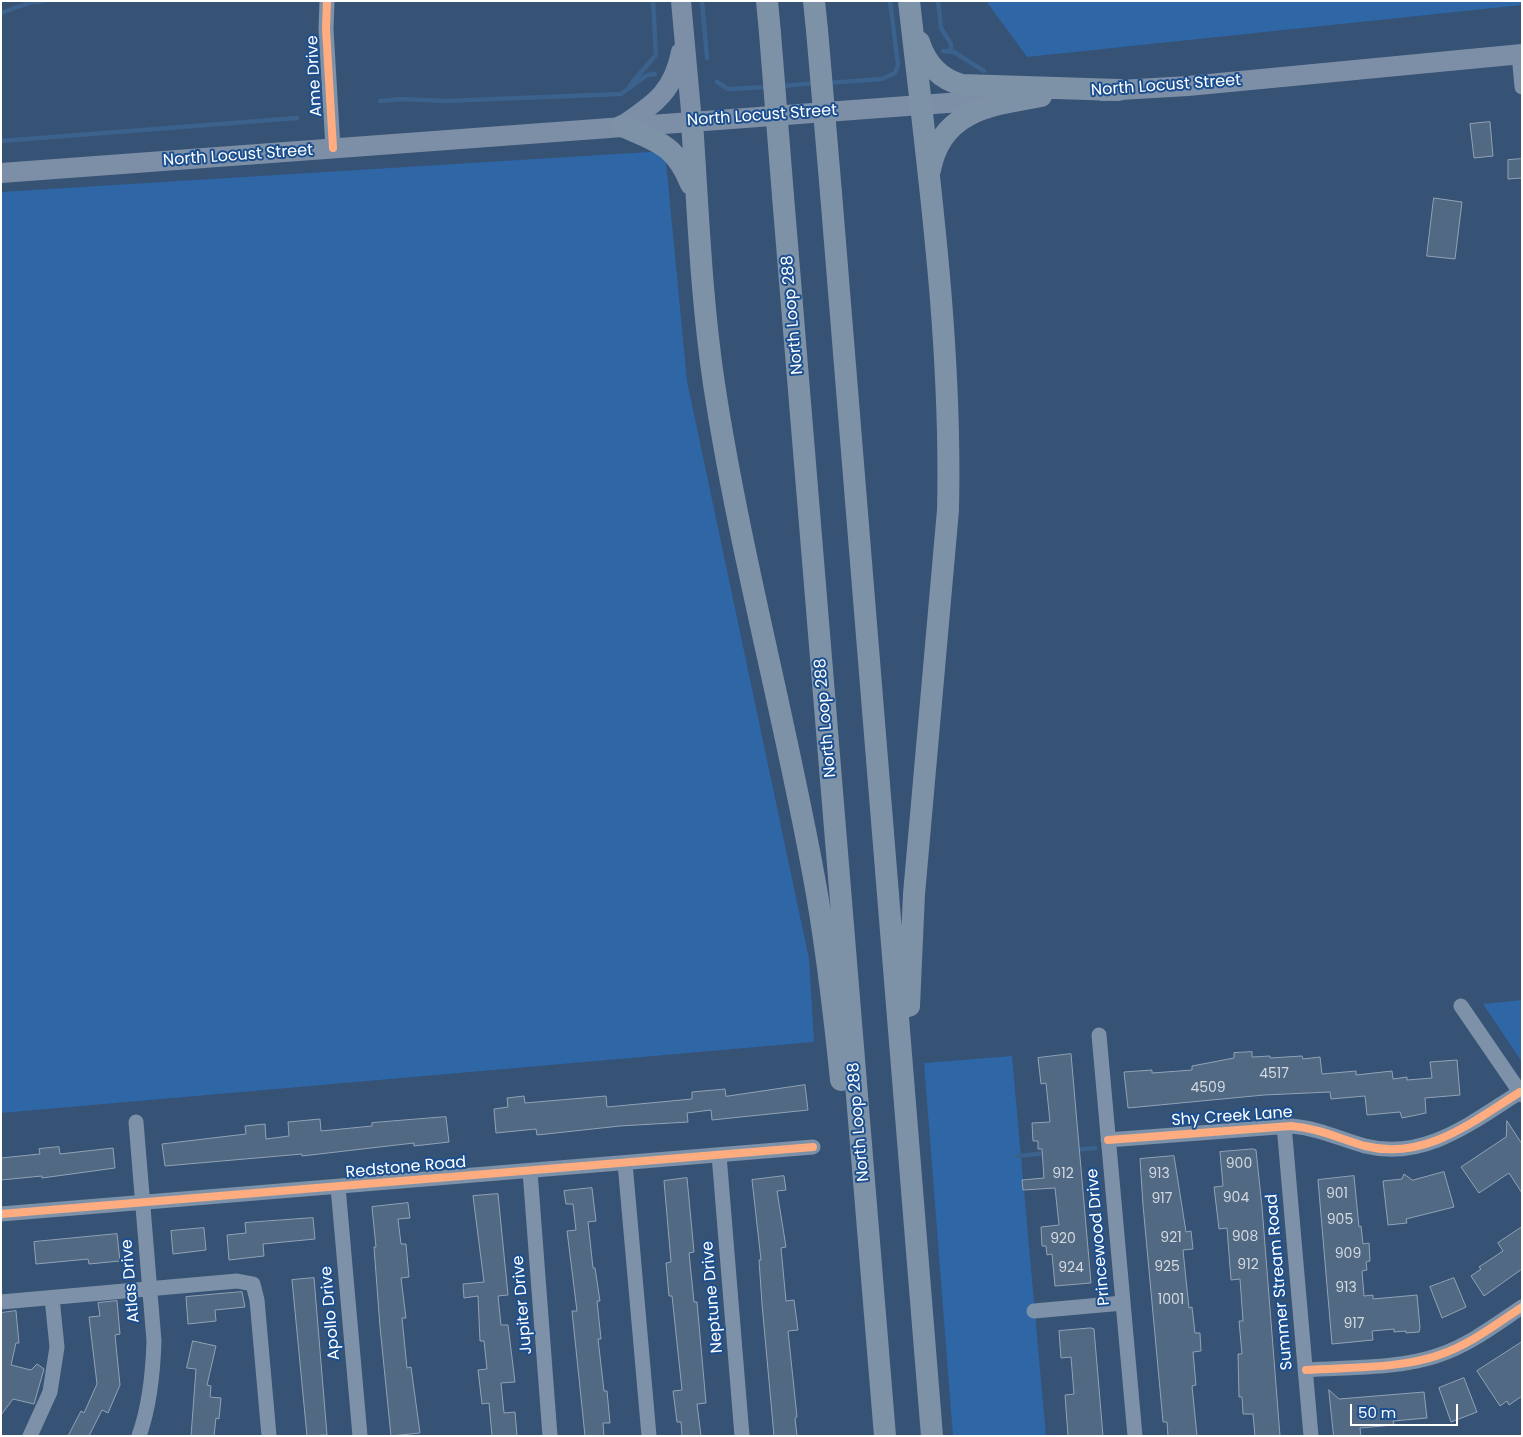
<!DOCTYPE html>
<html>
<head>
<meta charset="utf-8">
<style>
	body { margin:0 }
	#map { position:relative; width:1523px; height:1437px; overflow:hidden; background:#365274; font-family:Poppins,sans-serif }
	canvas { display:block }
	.frame { position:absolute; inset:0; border:2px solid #fff; pointer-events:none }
	.scale { position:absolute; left:1350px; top:1404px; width:108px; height:22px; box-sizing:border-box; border:2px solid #fff; border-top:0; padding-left:6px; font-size:15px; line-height:18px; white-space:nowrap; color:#fff; -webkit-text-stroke:4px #1b4f8f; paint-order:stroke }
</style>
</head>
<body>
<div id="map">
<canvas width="1523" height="1437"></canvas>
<div class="frame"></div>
<div class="scale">50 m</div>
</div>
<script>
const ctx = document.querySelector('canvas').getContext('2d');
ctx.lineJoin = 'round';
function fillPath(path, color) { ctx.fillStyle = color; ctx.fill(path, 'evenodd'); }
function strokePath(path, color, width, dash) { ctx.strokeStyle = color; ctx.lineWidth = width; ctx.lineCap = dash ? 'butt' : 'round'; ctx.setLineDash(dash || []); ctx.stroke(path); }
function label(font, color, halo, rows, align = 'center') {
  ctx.font = font + ' Poppins,sans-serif'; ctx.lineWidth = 4; ctx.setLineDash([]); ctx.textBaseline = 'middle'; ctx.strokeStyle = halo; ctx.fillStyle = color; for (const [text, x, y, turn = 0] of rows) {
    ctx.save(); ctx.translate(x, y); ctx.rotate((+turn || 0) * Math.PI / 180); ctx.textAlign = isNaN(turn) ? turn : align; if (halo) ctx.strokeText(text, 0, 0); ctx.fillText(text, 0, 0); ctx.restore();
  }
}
const green = new Path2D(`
	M986,1H1522V5L1027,57Z
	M665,151L687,381L809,959L814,1042L1,1113V192Z
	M1522,1000V1062L1483,1004Z
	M1012,1056L1046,1436H953L924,1063Z`);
const stream = new Path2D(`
	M702,1L707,58
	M938,1L941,28L951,44V51
	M1,13L32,2L45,1
	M943,51L954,52L984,71
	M717,82L728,89L768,87
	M828,83L882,79L895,73L898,65L890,1
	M630,85L656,55L653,1
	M781,86L816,83
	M380,101L403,99L445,101L621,94L647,75L655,74
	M1,141L297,118
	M1074,1150L1095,1148
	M1017,1156L1046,1153`);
const building = new Path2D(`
	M1490,122L1493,156L1474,158L1470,124Z
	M1522,159V178L1508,179V160Z
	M1434,198L1462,202L1455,259L1427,256Z
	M1252,1052V1057L1270,1056V1058L1302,1056L1303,1059L1320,1057L1322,1074L1356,1071V1075L1392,1071L1393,1079L1407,1077V1080L1432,1078L1430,1062L1457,1060L1460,1095L1425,1098L1426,1113L1402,1118L1400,1112L1367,1115L1365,1096L1331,1099L1330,1092L1264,1095L1128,1108L1124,1072L1152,1070V1073L1192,1070V1066L1234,1058V1053Z
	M1071,1054L1091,1283L1055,1286L1052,1254L1047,1255L1046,1246H1042L1041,1227L1059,1225L1055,1188L1023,1190L1022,1180L1044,1178L1042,1149H1038V1141H1033L1032,1123L1050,1122L1046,1083L1041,1084L1038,1058Z
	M805,1085L808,1110L712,1120L711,1110L687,1113L688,1122L620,1126L537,1135L536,1129L496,1133L494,1109L508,1107L507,1098L524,1096L525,1103L606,1096L607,1107L692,1099V1092L725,1089L726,1096Z
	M446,1117L449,1142L414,1146V1143L302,1156V1154L165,1166L162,1144L246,1134L245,1126L265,1124L266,1139L289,1136L288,1122L320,1119L321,1131L372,1126V1123Z
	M1507,1121L1522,1144V1193L1509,1173L1479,1193L1461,1167L1506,1137Z
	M59,1147L60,1154L113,1148L115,1168L42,1178V1176L1,1180V1158L40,1154L39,1149Z
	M1253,1149L1256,1150L1262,1207L1280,1436H1255L1253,1414H1243L1242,1397H1239L1238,1354H1242L1239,1321H1243L1240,1279L1231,1280L1227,1228L1219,1229L1214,1187L1223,1186L1220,1152Z
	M1174,1156L1186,1232L1191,1231L1193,1249L1183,1250L1189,1308L1192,1307L1195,1333H1200L1201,1351L1193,1352L1196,1385L1192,1386L1197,1436H1168L1167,1422H1163L1143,1205L1140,1159Z
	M1444,1172L1454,1207L1406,1219L1407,1223L1388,1225L1383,1181L1402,1179L1404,1174L1412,1180Z
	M784,1176L786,1190L777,1191L786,1247L781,1248L786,1301L794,1300L798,1330L788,1331L797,1417L795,1418L797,1436H774L762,1304L759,1260H761L752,1180Z
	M1354,1176L1359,1227L1361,1226L1363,1244L1369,1243L1370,1261L1366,1262L1367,1270L1362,1271L1364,1296L1373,1295V1299L1417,1295L1420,1328L1419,1332L1406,1333V1331L1394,1332V1329L1372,1331L1373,1340L1332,1344L1318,1180Z
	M687,1178L694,1252L689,1253L694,1302H697L706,1403L697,1404L701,1436H682L681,1422H677L673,1391L682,1390L672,1296H669L666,1263L671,1262L664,1181Z
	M592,1188L596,1221L588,1222L593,1268H595L600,1301H597L601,1339H598L604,1391H607L610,1423H603L604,1436H585L572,1311H577L567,1231L576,1230L573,1204H566L564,1191Z
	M498,1194L508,1295L498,1296L501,1325H508L515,1382L501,1383L504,1413L515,1412L517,1436H492L489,1403L482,1404L478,1370L487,1369L484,1341H480L478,1296L464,1298L463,1284L484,1282L473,1196Z
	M408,1203L410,1218L398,1219L401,1244H406L409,1277L401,1278L406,1318H402L407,1368L411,1367L420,1433L391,1436L380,1327L374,1247H376L372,1207Z
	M313,1218L315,1239L263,1244L264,1256L229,1260L227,1235L246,1233L245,1223Z
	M1522,1227V1269L1484,1296L1471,1276L1481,1269L1479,1267L1503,1251L1498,1243Z
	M204,1228L206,1250L173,1254L171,1231Z
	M117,1234L120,1261L89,1264L88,1259L36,1264L34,1242Z
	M314,1278L327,1435L307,1436L292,1280Z
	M1454,1278L1466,1307L1442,1318L1430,1287Z
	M242,1292L245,1307L215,1310L216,1321L188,1324L186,1297Z
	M117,1301L120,1334L115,1335L120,1385L108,1413L102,1410L89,1436H68L81,1411L84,1413L97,1384L89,1317L100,1316L98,1303Z
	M16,1311L19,1343H16L11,1365L31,1370L37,1364L44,1369L34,1404L13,1399L1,1415V1313Z
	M1091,1328L1094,1329L1103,1436H1068L1065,1395L1074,1394L1071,1357L1061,1358L1059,1331Z
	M193,1341L216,1346L207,1385L211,1386L210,1397L221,1398L219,1419L216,1418L214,1436H191L196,1369L187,1368Z
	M1522,1342V1396L1509,1405L1507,1401L1500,1406L1477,1371Z
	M1464,1378L1477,1412L1451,1422L1439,1388Z
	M1329,1390L1339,1399L1424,1392L1427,1418L1393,1421L1394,1425L1360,1428L1361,1436H1334Z`);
const minor = new Path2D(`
	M327,1L326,29L333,148
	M1519,54L1522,87
	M1461,1006L1522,1095
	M1099,1035L1135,1436
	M136,1122L154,1341C153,1373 150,1405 139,1436
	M1284,1125L1311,1436
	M1108,1140L1291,1126C1318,1128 1340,1139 1365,1146C1425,1161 1472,1122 1520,1092
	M719,1155L742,1436
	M625,1163L649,1436
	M530,1171L550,1436
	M338,1187L360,1436
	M1,1214L813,1147
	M1,1302L237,1281L253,1284L257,1300L269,1436
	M1034,1311L1123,1303
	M1306,1370C1348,1367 1400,1369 1439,1355C1469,1345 1495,1325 1522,1307
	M30,1436L50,1392L57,1347L52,1298`);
const major = new Path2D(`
	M681,1L692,122
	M1103,91L1188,86L1522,54
	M622,126C654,104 673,93 681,52
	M1,173L1002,99`);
const highway = new Path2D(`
	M767,1L770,33
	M814,1L817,30
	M919,42C926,64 940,79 962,85L1119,90
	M692,122C698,209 701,297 714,384C739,548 783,709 813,872C826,941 834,1011 841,1080
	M622,126C659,142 675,145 691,184
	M930,170C941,110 991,105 1041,96
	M831,193L932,1436
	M783,196L885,1436
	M909,1006L914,894L948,510C952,340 928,170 909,1`);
const highwayBridge = new Path2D(`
	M817,30L831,193
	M770,33L783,196`);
const cycleway = new Path2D(`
	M327,1L326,29L333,148
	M1108,1140L1291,1126C1318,1128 1340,1139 1365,1146C1425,1161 1472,1122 1520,1092
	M1,1214L813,1147
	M1306,1370C1348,1367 1400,1369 1439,1355C1469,1345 1495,1325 1522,1307`);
const numberNames = [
	["4517",1274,1074],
	["4509",1208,1088],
	["900",1239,1164],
	["912",1063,1174],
	["913",1159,1174],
	["901",1337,1194],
	["904",1236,1198],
	["917",1162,1199],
	["905",1340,1220],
	["908",1245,1237],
	["921",1171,1238],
	["920",1063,1239],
	["909",1348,1254],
	["912",1248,1265],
	["925",1167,1267],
	["924",1071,1268],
	["913",1346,1288],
	["1001",1171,1300],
	["917",1354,1324]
];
const streetNames = [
	["Ame Drive",315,76,-93],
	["North Locust Street",1166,86,-4],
	["North Locust Street",762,116,-4],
	["North Locust Street",238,156,-4],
	["North Loop 288",793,315,-95],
	["North Loop 288",826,718,-95],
	["Shy Creek Lane",1232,1117,-4],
	["North Loop 288",859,1122,-95],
	["Redstone Road",406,1168,-5],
	["Princewood Drive",1099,1237,-95],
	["Atlas Drive",131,1281,-95],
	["Summer Stream Road",1280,1282,-95],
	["Neptune Drive",713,1297,-95],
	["Jupiter Drive",523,1305,-95],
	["Apollo Drive",331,1313,-95]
];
fillPath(green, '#2f66a5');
strokePath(stream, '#3b618d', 4.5);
fillPath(building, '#526984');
strokePath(building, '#92a2b6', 1);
strokePath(minor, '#7d92a8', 15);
strokePath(major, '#7d8ea7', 20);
strokePath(highway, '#7e92a7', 22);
strokePath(highwayBridge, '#7e92a7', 22);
strokePath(cycleway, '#ffac80', 8);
label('14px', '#d4dae0', null, numberNames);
label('16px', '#fff', '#1b4f8f', streetNames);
</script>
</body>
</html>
